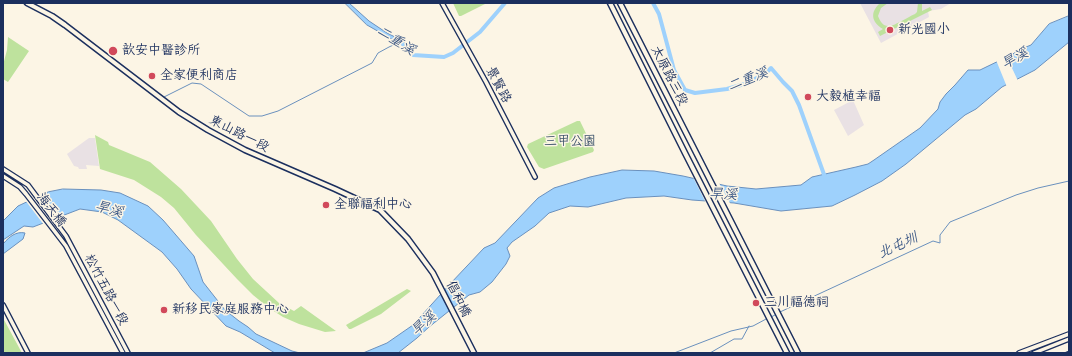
<!DOCTYPE html>
<html>
<head>
<meta charset="utf-8">
<style>
	body { margin:0 }
	#map { position:relative; width:1072px; height:356px; overflow:hidden; background:#fcf5e5; font-family:Itim,sans-serif }
	canvas { display:block }
	.frame { position:absolute; inset:0; border:4px solid #1b2f5e; pointer-events:none }
</style>
</head>
<body>
<div id="map">
<canvas width="1072" height="356"></canvas>
<div class="frame"></div>
</div>
<script>
const ctx = document.querySelector('canvas').getContext('2d');
ctx.lineJoin = 'round';
function fillPath(path, color) { ctx.fillStyle = color; ctx.fill(path, 'evenodd'); }
function strokePath(path, color, width, dash) { ctx.strokeStyle = color; ctx.lineWidth = width; ctx.lineCap = dash ? 'butt' : 'round'; ctx.setLineDash(dash || []); ctx.stroke(path); }
function label(font, color, halo, rows, align = 'center') {
  ctx.font = font + ' Itim,"LXGW WenKai TC",sans-serif'; ctx.lineWidth = 3; ctx.setLineDash([]); ctx.textBaseline = 'middle'; ctx.strokeStyle = halo; ctx.fillStyle = color; for (const [text, x, y, turn = 0] of rows) {
    ctx.save(); ctx.translate(x, y); ctx.rotate((+turn || 0) * Math.PI / 180); ctx.textAlign = isNaN(turn) ? turn : align; if (halo) ctx.strokeText(text, 0, 0); ctx.fillText(text, 0, 0); ctx.restore();
  }
}
const built = new Path2D(`
	M860,3H951L941,9L928,11L929,17L881,43Z
	M853,100L864,125L848,136L834,110Z
	M89,138H95L99,166L86,165L87,169H79L78,167L74,166L67,154Z`);
const green = new Path2D(`
	M453,3H487L461,16H459Z
	M880,3H888L881,8L878,16C880,21 883,27 890,26C894,26 910,16 915,14L917,12L918,3H922V11L930,7L932,10L880,36L878,32L883,29C871,22 870,12 880,3Z
	M8,37L29,51L8,82L3,79V65L7,50Z
	M577,121H580L594,150L593,152L544,169L539,167L527,147L528,144Z
	M95,135L108,142L109,145L150,162L181,189L211,221L237,259L253,279L279,303L294,311L301,306L336,331L325,332L299,324L283,317L269,308L253,295L237,279L196,235L174,208L161,197L134,180L100,169Z
	M407,289L411,291L381,314L351,329H349L346,325Z
	M3,318L22,353H3Z`);
const water = new Path2D(`
	M345,3H349L369,21L387,33L405,42L402,45L367,25Z
	M1069,16V42L1035,70L1002,87L976,109L965,115L906,164L882,181L855,195L832,206L781,211L734,203L692,200L664,196L626,198L588,207L570,206L549,213L535,226L512,242L507,248L510,256L506,264L492,282L480,292L469,295L429,327L417,338L398,353H363L387,343L413,325L450,284L484,248L495,243L538,198L554,188L590,177L622,170L654,171L683,176L727,186L756,189L801,185L812,177L856,167L868,164L874,160L920,128L938,109L940,102L946,94L955,85L968,70H980L1011,55L1021,49L1031,45L1049,24Z
	M63,189L101,190L120,193L148,206L163,220L194,256L203,282L225,310L239,321L248,327L256,334L292,351L300,353H275L240,332L226,326L191,289L177,269L162,252L118,220L102,212L80,209L33,227L24,226L3,240L4,243C9,237 16,231 25,233L23,239L3,254V221L18,206L48,192Z`);
const pier = new Path2D(`
	M1006,55L1018,81L1007,87L996,60Z
	M693,177L719,183L731,205L706,203Z
	M40,194L60,219L44,225L25,200Z`);
const stream = new Path2D(`
	M164,97L192,83L201,84L249,116H262L278,111L372,63L378,53L389,47L400,42
	M780,312L933,241L940,243V235L950,222L1016,195L1038,188L1069,181
	M771,317L777,314
	M674,353L731,331L753,326L768,318
	M710,353L734,339H742L749,326`);
const canal = new Path2D(`
	M653,3L659,14L674,70L685,90L695,93L727,89L744,84L765,74L771,68L783,82L792,91L799,105L826,180
	M400,41L413,55L444,57L453,53L480,32L505,3`);
const tertiary = new Path2D(`
	M442,3L486,82L535,177
	M3,169L28,185L66,236L128,353
	M3,176L20,187L26,194L66,246L123,353
	M3,305L28,353
	M1019,353L1069,334
	M1034,353L1069,339`);
const secondary = new Path2D(`
	M27,3L52,16L65,25L179,112L208,130L245,150L335,189L380,210L408,239L433,273L474,353
	M610,3L685,153L787,353
	M620,3L798,353`);
const rail = new Path2D(`
	M1064,353L1069,351`);
const markers = [
	[890,30,4,"#d1495b"],
	[113,51,5,"#d1495b"],
	[152,76,4,"#d1495b"],
	[808,97,4,"#d1495b"],
	[326,205,4,"#d1495b"],
	[756,303,4,"#d1495b"],
	[164,310,4,"#d1495b"]
];
const poiNames = [
	["新光國小",898,30],
	["歆安中醫診所",122,51],
	["全家便利商店",160,76],
	["大毅植幸福",816,97],
	["全聯福利中心",334,205],
	["三川福德祠",764,303],
	["新移民家庭服務中心",172,310]
];
const streetNames = [
	["太原路三段",669,76,63],
	["景賢路",498,85,62],
	["東山路一段",239,134,27],
	["海天橋",51,210,52],
	["松竹五路一段",106,290,62],
	["倡和橋",458,299,63]
];
const parkNames = [
	["三甲公園",570,142]
];
const waterNames = [
	["二重溪",396,41,32],
	["旱溪",1015,59,-29],
	["二重溪",748,80,-21],
	["旱溪",723,195,2],
	["旱溪",109,210,16],
	["北屯圳",898,246,-25],
	["旱溪",424,324,-42]
];
fillPath(built, '#e9e1e4');
fillPath(green, '#bee29d');
fillPath(water, '#9ed1fc');
strokePath(water, '#6a90bd', 1);
fillPath(pier, '#fcf5e5');
strokePath(stream, '#6a90bd', 1);
strokePath(canal, '#9ed1fc', 4);
strokePath(tertiary, '#1b2f5e', 6);
strokePath(secondary, '#1b2f5e', 7);
strokePath(tertiary, '#fcf5e5', 3.5);
strokePath(secondary, '#fcf5e5', 4);
strokePath(rail, '#1b2f5e', 1, [6, 3]);
for (const [x, y, r, color] of markers) { const dot = new Path2D(); dot.arc(x, y, r, 0, 2 * Math.PI); ctx.fillStyle = color; ctx.fill(dot); strokePath(dot, '#fcf5e5', 1.5); }
label('13px', '#1b2f5e', '#fcf5e5', poiNames, 'left');
label('13px', '#1b2f5e', '#fcf5e5', streetNames);
label('13px', '#3c536b', '#fcf5e5', parkNames);
label('italic 14px', '#3c5886', '#fcf5e5', waterNames);
</script>
</body>
</html>
